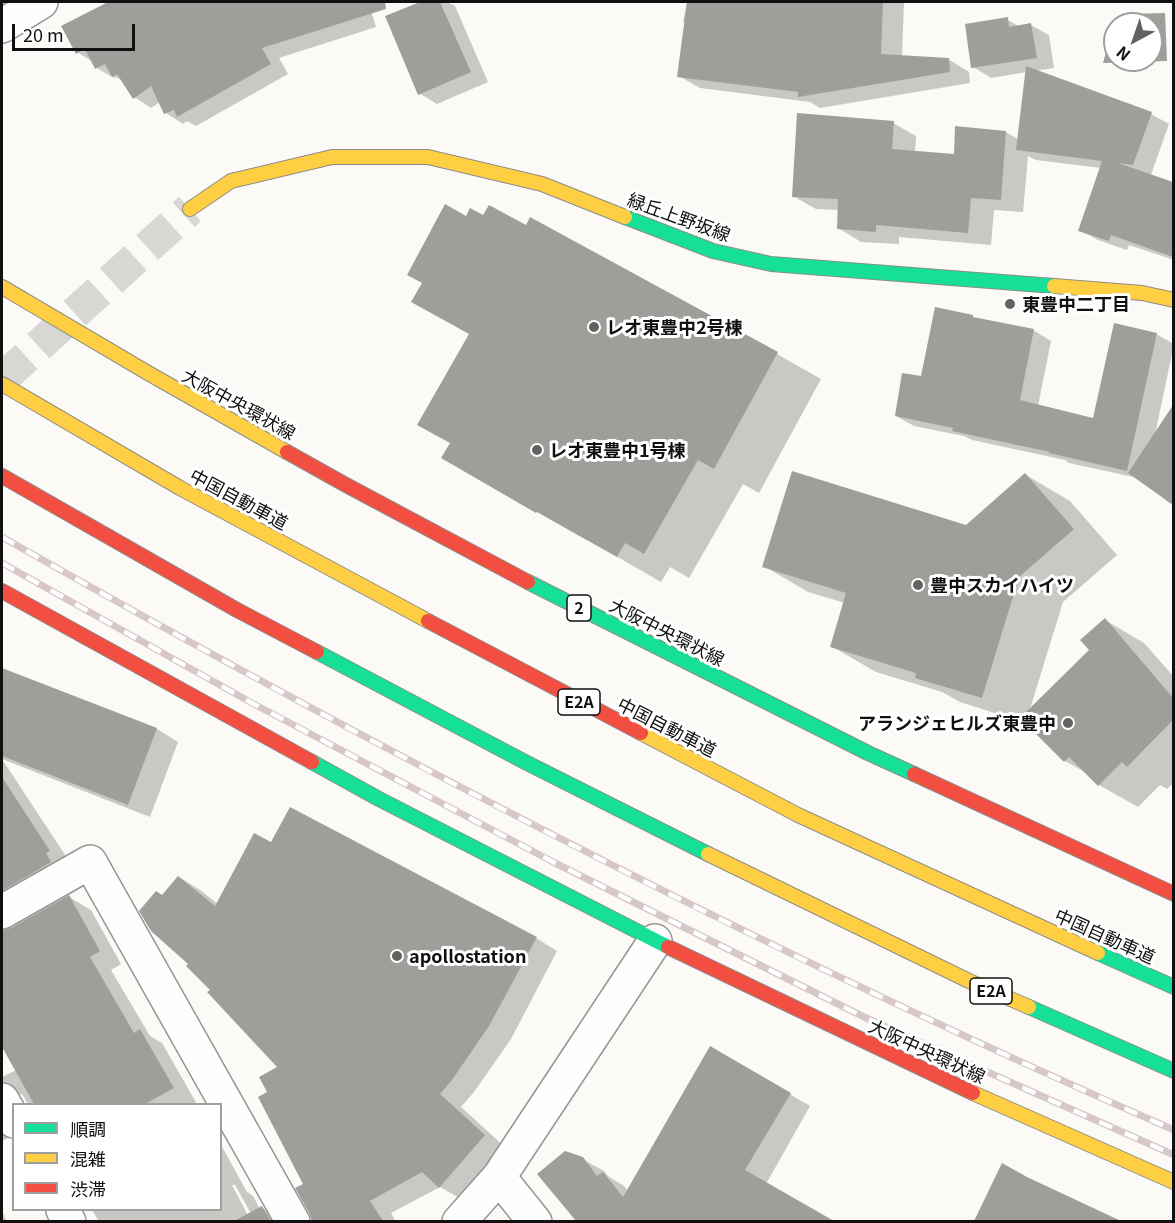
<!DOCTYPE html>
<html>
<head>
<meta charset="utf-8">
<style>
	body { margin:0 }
	#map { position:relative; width:1175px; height:1223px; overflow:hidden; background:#fcfaf6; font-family:Georgia,"Noto Sans JP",serif }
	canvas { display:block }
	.frame { position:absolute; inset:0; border:3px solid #101010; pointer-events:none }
	.legend { position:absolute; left:12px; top:1103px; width:210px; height:108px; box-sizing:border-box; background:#fff; border:2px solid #9f9f9f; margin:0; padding:8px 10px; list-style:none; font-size:18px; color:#101010 }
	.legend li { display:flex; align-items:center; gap:12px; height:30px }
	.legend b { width:30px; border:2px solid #9f9f9f }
	.north { position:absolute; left:1103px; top:12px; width:60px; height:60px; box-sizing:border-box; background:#fff; border:2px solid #9f9f9f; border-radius:50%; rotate:220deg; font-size:16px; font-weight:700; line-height:24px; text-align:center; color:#101010 }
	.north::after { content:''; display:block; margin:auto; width:21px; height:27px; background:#636260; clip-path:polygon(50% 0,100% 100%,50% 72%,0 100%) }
	.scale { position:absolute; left:12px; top:24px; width:123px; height:27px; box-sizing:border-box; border:3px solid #101010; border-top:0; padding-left:8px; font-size:18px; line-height:21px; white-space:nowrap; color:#101010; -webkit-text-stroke:4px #fff; paint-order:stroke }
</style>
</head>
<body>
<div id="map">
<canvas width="1175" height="1223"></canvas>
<div class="frame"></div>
<ul class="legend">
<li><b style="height:8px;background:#16e098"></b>順調</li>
<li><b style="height:8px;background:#ffcf43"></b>混雑</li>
<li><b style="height:8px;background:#f24e42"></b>渋滞</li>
</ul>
<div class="north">N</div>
<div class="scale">20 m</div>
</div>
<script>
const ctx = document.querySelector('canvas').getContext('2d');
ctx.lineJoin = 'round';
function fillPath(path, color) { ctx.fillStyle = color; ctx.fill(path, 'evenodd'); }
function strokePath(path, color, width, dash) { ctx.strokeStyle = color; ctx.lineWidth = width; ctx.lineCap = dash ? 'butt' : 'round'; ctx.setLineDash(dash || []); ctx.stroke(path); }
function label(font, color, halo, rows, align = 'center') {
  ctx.font = font + ' Georgia,"Noto Sans JP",serif'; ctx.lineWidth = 6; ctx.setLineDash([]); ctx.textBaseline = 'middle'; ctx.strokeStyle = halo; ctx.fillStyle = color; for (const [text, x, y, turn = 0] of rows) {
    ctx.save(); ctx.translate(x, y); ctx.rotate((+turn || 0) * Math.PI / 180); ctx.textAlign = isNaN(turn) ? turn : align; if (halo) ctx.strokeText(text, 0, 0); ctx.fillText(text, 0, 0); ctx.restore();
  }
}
const shadow = new Path2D(`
	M112,2H368L376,27L279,58L288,74L196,126L187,121L183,124L166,113L160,102L151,108L134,97L123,81L116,77L114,78L97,68L93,62L77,52L63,27Z
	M424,2H447L455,6L488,82L437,104L419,93L387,17Z
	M687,2H904L902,57L948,59L969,72L970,83L820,108L810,102L700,88L679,76L685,23L683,22Z
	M1006,19L1020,27L1031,25L1049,35L1054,68L1034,71L1151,114L1169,124L1151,175L1174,183V260L1129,245L1127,250L1098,240L1080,230L1101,168L1036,160L1028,156L1023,212L994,210L991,245L899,237V244L861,242L838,228L839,210L816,209L793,196L893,123L916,136L915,152L955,155L957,128L1006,132L1019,140L1027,72L991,78L973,67Z
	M467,218L777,354L821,379L759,493L743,484L689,578L670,567L661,582L581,536V537L443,457L452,443L471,335Z
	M973,317L978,319L1033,330L1051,341L1038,406L1094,420L1156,334L1174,344L1155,435L1174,408V506L1164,499L1165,497L1138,478L1069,463L1065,460L972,440L964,436L914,426L896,416L923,378Z
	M1026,475L1070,501L1117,555L1063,602L1030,709L1091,650L1105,620L1144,643L1174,677V782L1167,789L1160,785L1138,807L1099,785L1088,774L1065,761L1034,730L1044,721L1029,712L1026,723L960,702L942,692L876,672L831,646L845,603L808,592L764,566L966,526Z
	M2,669L157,729L178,742L150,817L2,759L71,864L5,926L6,931L69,897L91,910L121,964L111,970L150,1036L162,1043L197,1104H28L22,1094L14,1096V1135L2,1141V1077L16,1070L2,1044Z
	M272,844L536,938L557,951L511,1039L474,1092L461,1107L506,1148L461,1199L440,1187L391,1213L396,1222H313L305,1185L269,1093L279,1068L190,964L179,877L200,890L218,904Z
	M711,1048L810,1106L766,1184L831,1222H578L539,1174L582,1159L604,1171L608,1176L624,1186L628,1191Z
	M220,1143L247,1192L253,1196L260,1209L262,1208L285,1222H99L92,1210H220ZM232,1185H235L254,1219L251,1221Z
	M1003,1165L1026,1178L1098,1212L1114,1222H976Z
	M2,1211L7,1222H2Z`);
const building = new Path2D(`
	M108,2H385L386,9L262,48L271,64L177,117L174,110L164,114L151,86L133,99L117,74L112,77L105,64L95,69L85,49L76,54L61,26Z
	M420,2H440L471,72L418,95L385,16Z
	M687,2H883L881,54L949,58L950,72L798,97V92L677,77Z
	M1165,13L1167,61L1103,63L1112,30H1115V60H1151V24H1132V14Z
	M1008,17L1009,27L1031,23L1037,58L971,68L965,24Z
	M1026,66L1152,112L1133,165L1118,163L1173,182V257L1111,235L1109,241L1078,231L1102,161L1016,150Z
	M797,113L894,121L892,149L954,154L955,126L1006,131L1001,200L971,198L968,233L876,225V232L837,229L838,199L792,197Z
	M445,204L466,216L470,208L483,215L489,205L526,225L530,217L778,352L714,469L698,460L644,554L625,543L617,557L537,512L536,513L441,458L450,443L417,425L469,334L411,302L422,283L407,275Z
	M935,307L973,315V317L1034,329L1020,400L1093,418L1114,323L1157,333L1127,471L1049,453L1050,452L952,431L953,428L895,416L902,373L921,376Z
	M1173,405V505L1128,473Z
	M792,471L966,525L1025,473L1074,529L1019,577L982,698L915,678L916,673L830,647L846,593L762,567Z
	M1105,618L1173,698V720L1127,767L1122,762L1098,786L1069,757L1064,762L1032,730L1045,718L1026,712L1089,650L1080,640Z
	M2,668L157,728L128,805L2,756Z
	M2,777L50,851L46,853L51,862L2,891Z
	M290,807L537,937L489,1026L452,1080L440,1094L485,1135L439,1188L422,1172L370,1201L383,1221H312L309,1213L295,1188L303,1184L258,1097L267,1092L259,1077L277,1067L207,992L210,990L186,966L188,964L151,931L139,911L156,891L162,895L178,876L215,906L254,833L271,842Z
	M69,895L100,951L90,957L134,1033L140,1029L174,1088L145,1104H34L2,1047V931L11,928Z
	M710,1046L791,1093L745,1170L834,1221H576L537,1174L565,1151L583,1157L597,1176L603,1172L623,1197Z
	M1002,1163L1027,1177L1121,1221H974Z
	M262,1206L271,1221H234Z`);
const secondaryTunnel = new Path2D(`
	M2,379L190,209`);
const street = new Path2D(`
	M2,26L41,2
	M2,912L90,862L293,1222
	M2,1100L14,1121
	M499,1177L535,1222
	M63,1210L69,1222
	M459,1222L499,1177L655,941`);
const fast = new Path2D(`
	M625,217L713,251L771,264L1054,286
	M528,582L868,753L914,774
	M317,652L525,762L708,854
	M312,762L379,799L668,947
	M1098,953L1174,987
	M1029,1007L1174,1071`);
const slow = new Path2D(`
	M190,209L231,181L332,157H428L542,184L625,217
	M1054,286L1142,293L1174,300
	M2,287L148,373L287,452
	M2,384L180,488L428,621
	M641,733L798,815L1098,953
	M708,854L969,981L1029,1007
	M973,1093L1174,1182`);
const jam = new Path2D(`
	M287,452L346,485L528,582
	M2,476L237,610L317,652
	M2,591L312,762
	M428,621L641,733
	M914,774L1174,894
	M668,947L973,1093`);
const rail = new Path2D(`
	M2,537C383,753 772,955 1174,1130
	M2,563L252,703L555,863L864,1017L1174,1155`);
const markers = [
	[1010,304,6,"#636260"],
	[594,327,6,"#636260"],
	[537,450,6,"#636260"],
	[918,585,6,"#636260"],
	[1068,723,6,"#636260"],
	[397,956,6,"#636260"]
];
const shields = [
	[579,608,24],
	[579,702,42],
	[991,991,42]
];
const shieldNames = [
	["2",579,608],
	["E2A",579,702],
	["E2A",991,991]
];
const streetNames = [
	["緑丘上野坂線",679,217,20],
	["大阪中央環状線",239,404,29],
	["中国自動車道",239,499,28],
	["大阪中央環状線",667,632,27],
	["中国自動車道",667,727,27],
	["中国自動車道",1105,936,24],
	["大阪中央環状線",927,1051,25]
];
const poiNames = [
	["東豊中二丁目",1022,304],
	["レオ東豊中2号棟",606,327],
	["レオ東豊中1号棟",549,450],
	["豊中スカイハイツ",930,585],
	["アランジェヒルズ東豊中",1056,723,"right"],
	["apollostation",409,956]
];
fillPath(shadow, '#0003');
fillPath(building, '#a09e9b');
strokePath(secondaryTunnel, '#d9d7d4', 33, [33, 16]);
strokePath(street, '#969594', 36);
strokePath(fast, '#8d8c8a', 16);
strokePath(slow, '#8d8c8a', 16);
strokePath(jam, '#8d8c8a', 16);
strokePath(street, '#fffefe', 33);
strokePath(fast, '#16e098', 14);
strokePath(slow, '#ffcf43', 14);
strokePath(jam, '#f24e42', 14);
strokePath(rail, '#d7c7c9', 7);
strokePath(rail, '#fff', 4.5, [14]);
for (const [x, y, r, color] of markers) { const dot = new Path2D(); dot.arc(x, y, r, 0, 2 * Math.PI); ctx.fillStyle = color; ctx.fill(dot); strokePath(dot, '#fff', 2); }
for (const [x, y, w] of shields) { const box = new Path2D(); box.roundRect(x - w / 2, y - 13, w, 26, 4.5); ctx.fillStyle = '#fff'; ctx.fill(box); strokePath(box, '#101010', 1.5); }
label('bold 16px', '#101010', null, shieldNames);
label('18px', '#101010', '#fff', streetNames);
label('bold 18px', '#101010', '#fff', poiNames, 'left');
</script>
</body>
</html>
